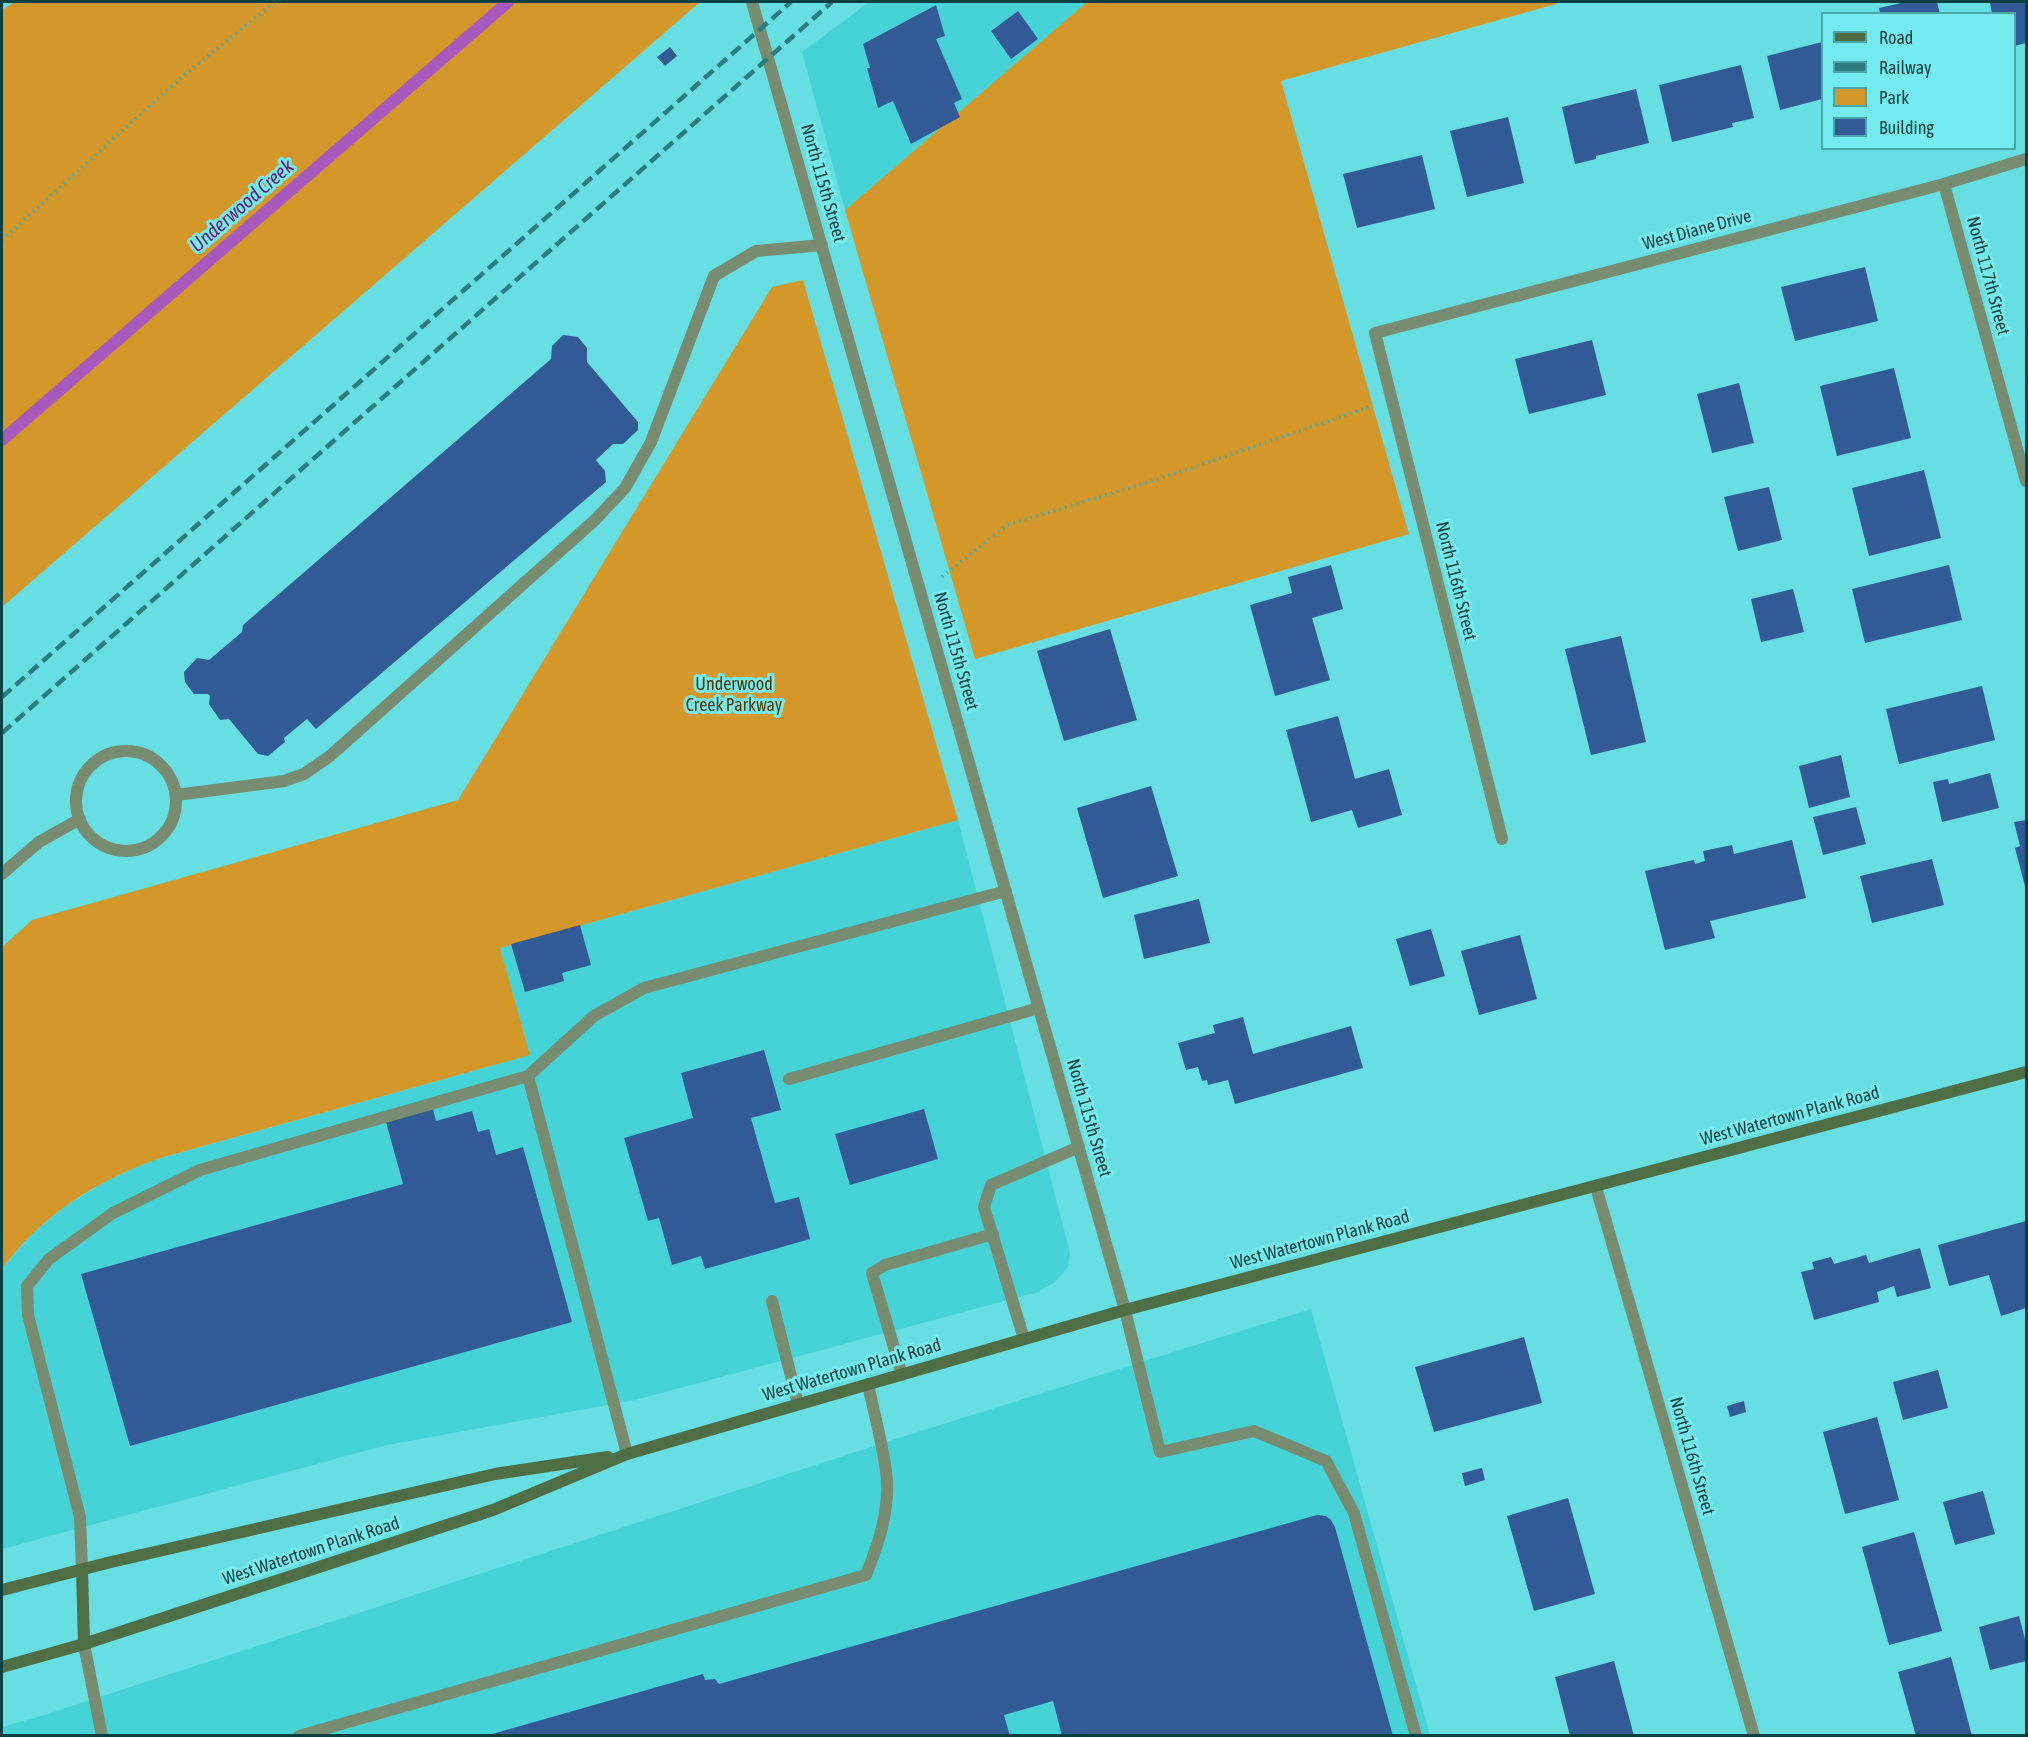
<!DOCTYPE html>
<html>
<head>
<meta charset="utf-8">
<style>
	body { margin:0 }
	#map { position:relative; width:2028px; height:1737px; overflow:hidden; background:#66dee2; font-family:"Asap Condensed",sans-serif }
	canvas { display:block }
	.frame { position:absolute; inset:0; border:3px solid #094042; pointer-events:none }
	.legend { position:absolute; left:1821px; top:12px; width:195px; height:138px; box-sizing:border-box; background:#74ebef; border:2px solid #49a7aa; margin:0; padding:8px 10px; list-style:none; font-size:18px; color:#094042 }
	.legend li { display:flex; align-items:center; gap:12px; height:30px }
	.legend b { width:30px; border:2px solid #49a7aa }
</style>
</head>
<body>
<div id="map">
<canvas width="2028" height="1737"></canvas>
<div class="frame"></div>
<ul class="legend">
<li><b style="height:8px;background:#4f6e45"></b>Road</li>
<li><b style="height:8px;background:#2c7b7e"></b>Railway</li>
<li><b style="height:16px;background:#d39829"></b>Park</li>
<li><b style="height:16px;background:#325a96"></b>Building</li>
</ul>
</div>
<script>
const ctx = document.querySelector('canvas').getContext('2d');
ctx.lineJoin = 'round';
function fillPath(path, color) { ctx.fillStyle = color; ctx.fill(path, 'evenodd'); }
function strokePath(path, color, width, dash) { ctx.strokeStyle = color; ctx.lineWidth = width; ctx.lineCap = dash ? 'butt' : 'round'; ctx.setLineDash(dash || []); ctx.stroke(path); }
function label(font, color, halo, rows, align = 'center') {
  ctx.font = font + ' "Asap Condensed",sans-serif'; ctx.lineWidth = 6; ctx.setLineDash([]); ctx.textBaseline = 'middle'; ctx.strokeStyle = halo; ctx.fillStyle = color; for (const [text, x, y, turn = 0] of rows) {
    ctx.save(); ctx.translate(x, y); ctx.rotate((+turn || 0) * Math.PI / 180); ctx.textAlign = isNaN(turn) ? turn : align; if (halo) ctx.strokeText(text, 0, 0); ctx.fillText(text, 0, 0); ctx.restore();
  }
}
const built = new Path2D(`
	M869,2H1087L845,210L802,52Z
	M958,820L1070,1253L1068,1267L1055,1282L1038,1292L635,1400L387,1445L2,1549V1269L30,1236L64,1207L113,1177L151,1161L530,1055L500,948Z
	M1311,1309L1430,1735L2,1736V1727L44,1715L905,1436Z`);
const green = new Path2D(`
	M14,2H700L2,607V10Z
	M1087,2H1563L1281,81L1409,534L975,659L845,210Z
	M803,280L958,820L500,948L530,1055L164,1157C100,1178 42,1214 2,1269V947L32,920L458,800L772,287Z`);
const stream = new Path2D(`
	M2,440L508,2`);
const building = new Path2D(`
	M1906,2H1937L1940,14H1880L1879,8Z
	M1990,2H2026V43L2014,46V14H1992Z
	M936,5L945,36L936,39L962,99L954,103L960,117L911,144L893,101L878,108L867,68H870L863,44Z
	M1018,11L1038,39L1011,59L991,31Z
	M1822,42V99L1780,110L1767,56Z
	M670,47L677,56L665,66L657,57Z
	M1741,65L1754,118L1732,123L1733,127L1672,142L1659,85Z
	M1636,89L1649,143L1596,156V159L1575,164L1562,107Z
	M1508,117L1524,183L1467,197L1450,131Z
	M1422,155L1435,209L1357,228L1343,174Z
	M1865,267L1878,321L1795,341L1781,287Z
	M563,335L578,337L587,348V362L638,422V430L623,444H613L596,460L605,471L606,482L316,729L307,719L284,738L285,742L268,756L258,754L229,719L220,720L209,704L210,696L208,694H194L185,682L184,672L197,658L209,660L242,632L243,625L551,359L552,346Z
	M1592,340L1606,395L1529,414L1515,359Z
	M1894,368L1911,438L1837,456L1820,386Z
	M1739,383L1754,443L1712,453L1697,394Z
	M1924,470L1941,538L1869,556L1852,488Z
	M1769,487L1782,540L1738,551L1724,497Z
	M1331,565L1343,609L1312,618L1330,680L1275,696L1250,605L1292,593L1288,577Z
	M1949,565L1962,620L1865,643L1852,589Z
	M1793,589L1804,632L1761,642L1751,599Z
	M1110,629L1137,720L1064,741L1037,651Z
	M1621,636L1646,742L1591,755L1565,649Z
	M1982,686L1995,740L1899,764L1886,709Z
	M1338,716L1355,779L1389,769L1402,815L1358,828L1352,810L1311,822L1286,730Z
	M1841,755L1850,797L1809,808L1799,766Z
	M1990,773L1999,808L1942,822L1933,782L1948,779L1949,784Z
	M1151,786L1178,876L1103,898L1077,808Z
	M1856,807L1866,844L1823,855L1813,817Z
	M2026,820V890L2015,848L2020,846L2014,822Z
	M1792,840L1806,898L1710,921L1715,938L1665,950L1645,871L1694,860L1695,864L1705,861L1703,851L1732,845L1734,854Z
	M1932,859L1944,905L1872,923L1860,876Z
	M1199,899L1210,943L1144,959L1134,915Z
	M580,925L591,965L562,973L564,981L525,992L511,944Z
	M1431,929L1445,976L1410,986L1396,939Z
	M1520,935L1537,999L1479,1015L1461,951Z
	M1243,1017L1253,1054L1351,1026L1363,1068L1235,1104L1228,1080L1208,1085L1207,1080L1202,1081L1198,1067L1186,1070L1178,1043L1215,1033L1213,1025Z
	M764,1050L781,1110L751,1118L775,1203L799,1197L810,1239L705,1269L701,1256L672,1265L659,1218L648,1221L624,1138L693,1118L681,1073Z
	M433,1109L436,1121L472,1111L478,1132L489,1129L496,1155L523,1147L572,1322L130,1446L81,1274L403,1184L386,1122Z
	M924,1109L938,1159L850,1185L835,1134Z
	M2026,1221V1308L2001,1316L1989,1275L1949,1286L1938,1245Z
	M1920,1248L1931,1288L1897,1297L1894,1286L1877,1292L1879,1302L1814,1320L1801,1272L1814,1269L1812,1262L1831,1257L1834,1264L1866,1255L1869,1263Z
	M1524,1337L1542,1403L1434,1432L1415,1367Z
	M1938,1370L1948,1408L1903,1420L1893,1382Z
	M1744,1401L1746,1412L1730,1417L1727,1406Z
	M1877,1417L1899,1500L1845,1514L1823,1432Z
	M1482,1468L1485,1480L1465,1486L1462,1473Z
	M1983,1491L1995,1534L1955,1545L1943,1502Z
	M1568,1498L1595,1594L1534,1611L1507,1516Z
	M1317,1515L1326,1516L1331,1520L1335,1527L1393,1736H1062L1053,1701L1004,1715L1010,1736H485L703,1674L705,1680L715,1679L719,1684Z
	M1914,1532L1942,1631L1889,1645L1862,1547Z
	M2019,1616L2026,1643V1661L1990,1670L1979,1627Z
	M1951,1657L1972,1736H1916L1898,1672Z
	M1614,1661L1634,1736H1570L1555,1677Z`);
const path = new Path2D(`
	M2,5L8,2
	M2,240L176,82L275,2
	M942,577L1007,525L1165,477L1369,407`);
const lane = new Path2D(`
	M76 801a50 50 0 1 1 100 0a50 50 0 1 1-100 0Z
	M176,795L284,781L304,774L330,756L595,520L625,488L651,442L714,276L756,251L822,245
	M2,874L39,842L80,819
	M528,1076L594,1016L644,988L1006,891
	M789,1079L1039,1008
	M772,1301L798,1404
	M1125,1310L1160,1452L1254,1431L1326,1461L1354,1513L1416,1736
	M1024,1339L984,1207L991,1185L1079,1147
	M902,1375L872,1273L885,1265L993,1234
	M82,1570L80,1517L28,1315L27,1286L49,1259L113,1213L200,1170L528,1076L627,1454
	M299,1736L866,1575C879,1543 891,1506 886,1471C882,1442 874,1413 868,1384`);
const street = new Path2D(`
	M752,2L1125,1310
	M1944,184L2026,481
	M1502,839L1375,333L1944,184L2026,159
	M1596,1187L1754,1736
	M84,1644L102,1736`);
const secondary = new Path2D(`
	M82,1570L84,1644
	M2,1590L111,1562L495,1474L608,1457
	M2,1667L84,1644L493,1510L627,1454L1125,1310L2026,1072`);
const rail = new Path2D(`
	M2,697L791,2
	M2,733L832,2`);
const streetNames = [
	["North 115th Street",823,183,74],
	["West Diane Drive",1697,230,-15],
	["North 117th Street",1988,276,75],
	["North 116th Street",1456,581,76],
	["North 115th Street",956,651,74],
	["West Watertown Plank Road",1790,1116,-15],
	["North 115th Street",1089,1118,74],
	["West Watertown Plank Road",1320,1240,-15],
	["West Watertown Plank Road",852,1370,-16],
	["North 116th Street",1692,1456,74],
	["West Watertown Plank Road",311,1551,-18]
];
const parkNames = [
	["Underwood",734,684],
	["Creek Parkway",734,705]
];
const waterNames = [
	["Underwood Creek",242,206,-41]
];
fillPath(built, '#46d3d7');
fillPath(green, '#d39829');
strokePath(stream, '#a759bd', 12);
fillPath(building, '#325a96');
strokePath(path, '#49adb1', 4, [1.5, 4.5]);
strokePath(lane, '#778c70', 12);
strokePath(street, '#778c70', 12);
strokePath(secondary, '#4f6e45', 12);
strokePath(rail, '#2c7b7e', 4.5, [12, 6]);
label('18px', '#094042', '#74ebef', streetNames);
label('18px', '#553900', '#74ebef', parkNames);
label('italic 20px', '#651c78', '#74ebef', waterNames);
</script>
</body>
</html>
